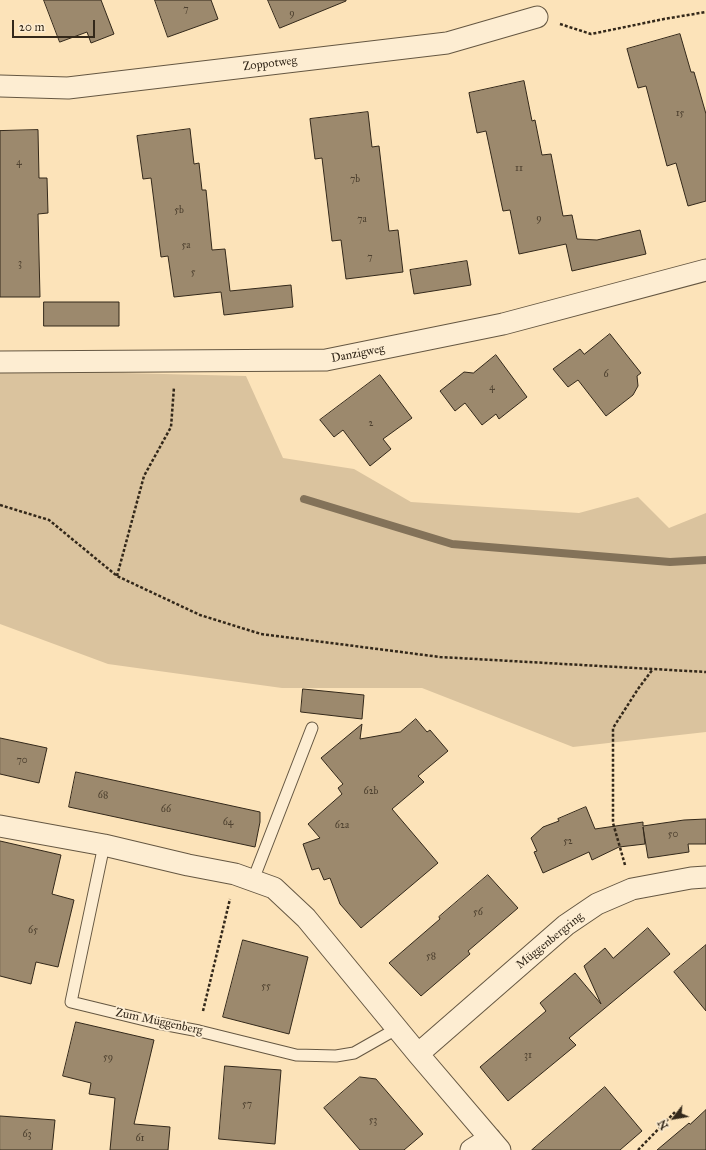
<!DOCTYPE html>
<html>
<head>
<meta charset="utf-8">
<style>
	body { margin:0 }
	#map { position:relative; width:706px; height:1150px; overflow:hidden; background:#fce3b9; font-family:"IM FELL Great Primer",serif }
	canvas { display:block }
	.north { position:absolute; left:654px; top:1098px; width:40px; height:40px; -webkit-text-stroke:3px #fdedd2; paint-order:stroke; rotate:239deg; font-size:11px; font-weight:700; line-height:16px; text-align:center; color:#33281a }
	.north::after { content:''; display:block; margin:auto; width:14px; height:18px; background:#33281a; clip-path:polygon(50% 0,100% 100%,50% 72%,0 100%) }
	.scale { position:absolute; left:12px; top:20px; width:83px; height:18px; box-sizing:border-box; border:2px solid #33281a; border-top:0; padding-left:5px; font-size:12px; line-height:14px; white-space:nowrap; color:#33281a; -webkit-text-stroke:3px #fdedd2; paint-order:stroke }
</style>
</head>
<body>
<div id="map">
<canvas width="706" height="1150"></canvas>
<div class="north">N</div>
<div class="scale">20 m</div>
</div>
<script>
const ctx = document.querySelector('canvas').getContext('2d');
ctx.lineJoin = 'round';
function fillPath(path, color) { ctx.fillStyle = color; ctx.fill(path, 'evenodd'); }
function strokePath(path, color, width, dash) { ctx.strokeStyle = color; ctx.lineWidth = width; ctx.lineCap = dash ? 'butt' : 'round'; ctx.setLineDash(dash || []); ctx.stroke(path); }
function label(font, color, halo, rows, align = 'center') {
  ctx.font = font + ' "IM FELL Great Primer",serif'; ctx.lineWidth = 4; ctx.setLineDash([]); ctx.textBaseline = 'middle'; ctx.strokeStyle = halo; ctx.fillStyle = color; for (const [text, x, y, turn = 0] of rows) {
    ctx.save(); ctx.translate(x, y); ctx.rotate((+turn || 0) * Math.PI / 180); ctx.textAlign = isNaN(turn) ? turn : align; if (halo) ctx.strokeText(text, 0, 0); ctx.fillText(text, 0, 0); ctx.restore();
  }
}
const green = new Path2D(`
	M0,370L246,376L283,458L354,469L411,502L579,513L638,497L669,528L706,513V732L573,747L422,688H282L108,664L0,624Z`);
const stream = new Path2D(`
	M304,499L452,544L670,562L706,560`);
const building = new Path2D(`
	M44,0H101L114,34L91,43L87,32L60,42Z
	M155,0H211L218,19L168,37Z
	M268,0H346V1L280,28Z
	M680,34L691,72H694L706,114V201L688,206L676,163L667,166L646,86L638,88L627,49Z
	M524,81L532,121L535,120L542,155L551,154L563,216L572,215L577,239L597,240L640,230L646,254L572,271L566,244L519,254L510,210L503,211L486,131L477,133L469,93Z
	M368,112L372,147L379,146L389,231L398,230L403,272L346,279L341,240L332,241L322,158L315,159L310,119Z
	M190,129L194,164L199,163L202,190H206L212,250L225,249L230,291L291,285L293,307L224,315L221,292L174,297L168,256L161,257L151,178L143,179L137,136Z
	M38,130L39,178H47L48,213L38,214L40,297H0V131Z
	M467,261L471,285L414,294L410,270Z
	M44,302H119V326H44Z
	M610,334L641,373L637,376L638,386L633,395L606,416L578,380L568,387L553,369L580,349L584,354Z
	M496,355L527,397L499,419L496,414L482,425L465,403L455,411L440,391L464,372L473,373Z
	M380,375L412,418L383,439L391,449L370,466L343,430L334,437L320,420Z
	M303,689L364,695L362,719L301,712Z
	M416,719L427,732L430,730L448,751L418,776L424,782L392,809L438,863L361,928L340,904L330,878L324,880L319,868L312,870L303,844L320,838L308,824L342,794L338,788L343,784L321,758L362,724L360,739L400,732Z
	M0,738L47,748L39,783L0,774Z
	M76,772L260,812V822L255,847L69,807Z
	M586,807L595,829L643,822V826L684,820L706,819V844H688L689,852L648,858L643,827L645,844L619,847L592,860L589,852L543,873L534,852L537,851L531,838L543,827L559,821L558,819Z
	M0,841L61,855L52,894L74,900L58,967L36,962L31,984L0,976Z
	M488,875L518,908L468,951L470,954L421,996L389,963L440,919L439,917Z
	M648,928L670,954L569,1038L576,1045L508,1101L480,1067L546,1011L540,1003L575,973L601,1004L584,966L605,948L613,958Z
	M243,940L308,957L289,1034L223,1017Z
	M706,945V1011L674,972Z
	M76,1022L154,1040L134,1124L170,1127L168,1150H110L115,1098L89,1094L91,1083L63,1076Z
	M225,1066L281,1070L275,1144L219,1139Z
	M360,1077L376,1079L423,1134L404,1150H360L324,1108Z
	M605,1087L642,1131L620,1150H532Z
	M706,1110V1150H657L689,1123L690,1124Z
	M0,1116L55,1120L52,1150H0Z`);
const path = new Path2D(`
	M560,24L591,34L664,19L706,12
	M0,505L49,520L117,576L200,615L261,634L440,657L706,672
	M117,576L144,476L171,427L174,387
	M625,865L613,823V728L638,689L653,669
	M203,1011L230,899
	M638,1150L675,1112`);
const service = new Path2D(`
	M104,845L71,1002L157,1023L199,1031L296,1055L336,1056L354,1053L398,1028
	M253,880L312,728`);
const minor = new Path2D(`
	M0,86L68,88L447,43L537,17
	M0,362L326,360L503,324L706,270
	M0,826L104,845L188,865L235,874L274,888L306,918L418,1054L500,1150
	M418,1054L566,925L597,904L632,889L691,878L706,877
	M471,1150L490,1138`);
const numberNames = [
	["7",186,10],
	["9",292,14],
	["15",680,114],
	["4",19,163],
	["11",519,169],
	["7b",355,180],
	["5b",179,211],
	["9",539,219],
	["7a",362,220],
	["5a",186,246],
	["7",370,258],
	["3",20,264],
	["5",193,273],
	["6",606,375],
	["4",492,388],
	["2",371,424],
	["70",22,761],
	["62b",371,792],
	["68",103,796],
	["66",166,810],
	["64",228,823],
	["62a",342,826],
	["50",673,835],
	["52",568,842],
	["56",478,913],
	["65",33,931],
	["58",431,957],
	["55",266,987],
	["31",528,1056],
	["59",108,1058],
	["57",247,1105],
	["53",373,1121],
	["63",27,1135],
	["61",140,1139]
];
const streetNames = [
	["Zoppotweg",270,64,-7],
	["Danzigweg",358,354,-11],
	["Müggenbergring",550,941,-39],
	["Zum Müggenberg",159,1022,12]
];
fillPath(green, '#dac39e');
strokePath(stream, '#837259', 8);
fillPath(building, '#9c896d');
strokePath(building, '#33281a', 1);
strokePath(service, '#655742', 13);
strokePath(minor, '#655742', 23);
strokePath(path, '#33281a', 2.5, [3, 2]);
strokePath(service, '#fdedd2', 11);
strokePath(minor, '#fdedd2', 21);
label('10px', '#4d402f', null, numberNames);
label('12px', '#33281a', '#fdedd2', streetNames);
</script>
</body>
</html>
